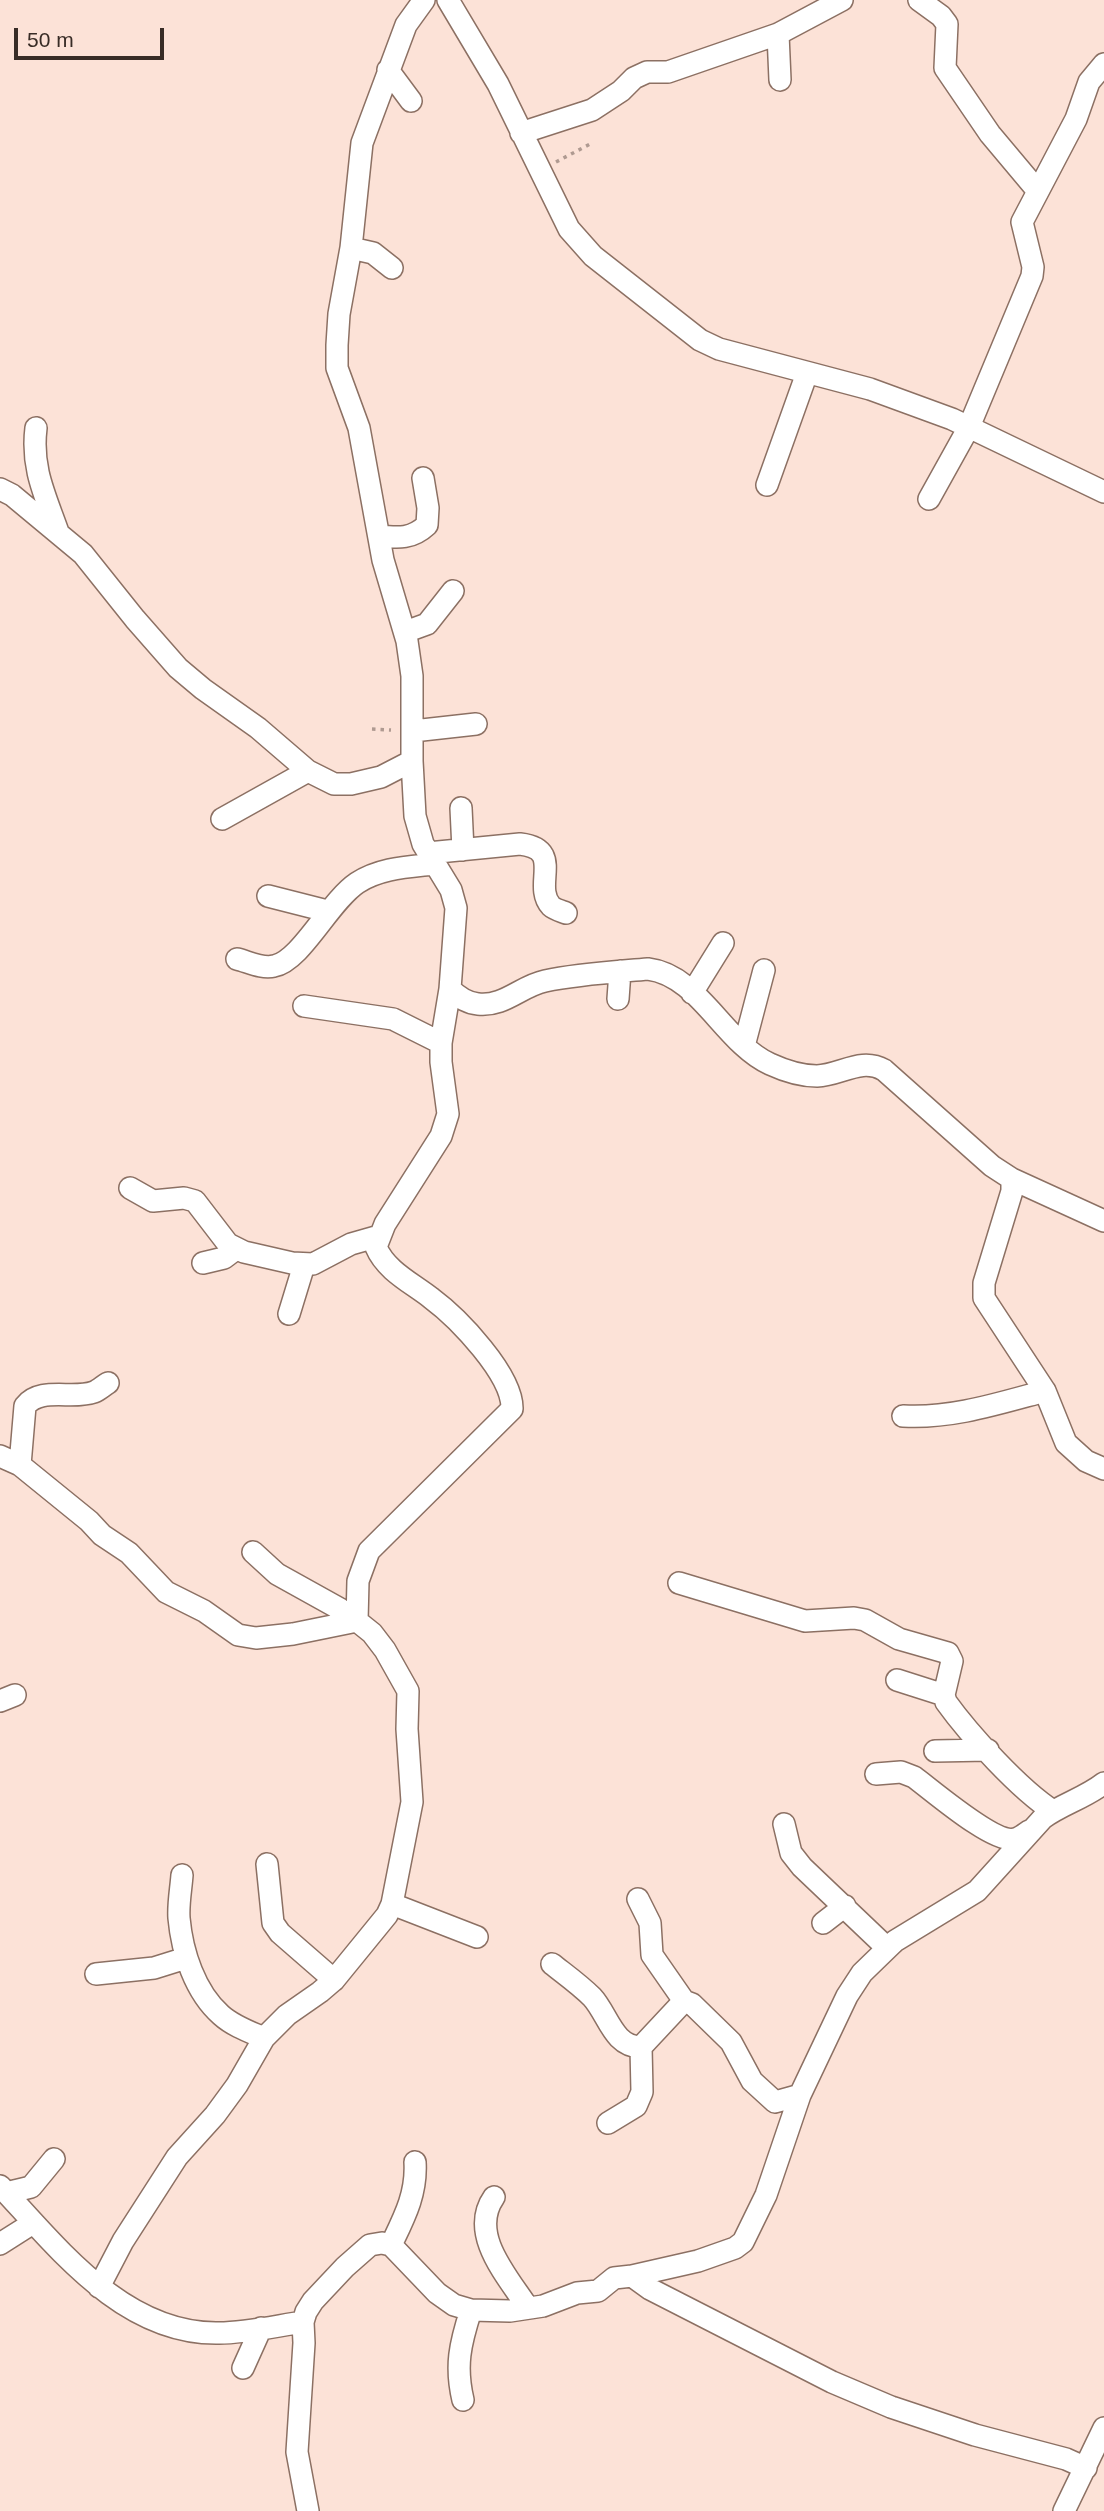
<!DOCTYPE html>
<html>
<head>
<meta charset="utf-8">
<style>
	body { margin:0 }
	#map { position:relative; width:1104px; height:2511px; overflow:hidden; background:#fce2d7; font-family:Arial,sans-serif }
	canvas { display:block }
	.scale { position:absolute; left:14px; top:28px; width:150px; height:32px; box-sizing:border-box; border:4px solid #382c26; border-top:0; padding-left:9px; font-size:21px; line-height:24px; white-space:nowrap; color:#382c26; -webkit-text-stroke:5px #fce2d7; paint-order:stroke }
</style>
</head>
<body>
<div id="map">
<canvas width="1104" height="2511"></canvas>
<div class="scale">50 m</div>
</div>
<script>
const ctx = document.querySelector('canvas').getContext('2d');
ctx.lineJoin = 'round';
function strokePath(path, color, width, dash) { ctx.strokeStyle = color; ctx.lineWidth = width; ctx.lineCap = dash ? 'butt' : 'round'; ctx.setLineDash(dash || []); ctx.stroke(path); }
const path = new Path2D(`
	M556,162L592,143
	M372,729L391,730`);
const minor = new Path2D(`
	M448,0L498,84L569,229L593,256L700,340L719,349L870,389L952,419L1104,492
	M919,0L941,16L947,24L945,68L990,134L1037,190
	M778,34L780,80
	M388,70L411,101
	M521,133L592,110L621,91L634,78L647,72H668L778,34L842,0
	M351,248L373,253L392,268
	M36,428C31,468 45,495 58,532
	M767,485L807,373
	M0,489L12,495L83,554L135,619L178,668L203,689L258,728L308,771L334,784H351L381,777L412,761
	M929,499L969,427L1032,276L1033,267L1022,222L1076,119L1089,82L1104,64
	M379,536C399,538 412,539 427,525L428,508L423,478
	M405,632L427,624L453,591
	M413,731L476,724
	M461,808L463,850
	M222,819L308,771
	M428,853L520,844C565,849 532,885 551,906C554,909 561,911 566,913
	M268,896L327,911
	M237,959C249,962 262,969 274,966C301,961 329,902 357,883C380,868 408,867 434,864
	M450,989C458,997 467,1003 478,1004C504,1007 521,986 545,981C578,974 614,972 648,969C699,975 724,1043 770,1064C783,1070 802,1076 817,1076C841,1075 861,1057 884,1070L992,1166L1012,1179V1191L984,1283V1298L1045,1391L1066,1443L1086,1461L1104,1469
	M692,993L723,943
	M618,999L620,971
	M304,1006L393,1019L441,1043
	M744,1046L764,970
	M1012,1179L1104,1221
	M130,1188L153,1201L184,1198L195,1201L228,1244L244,1252L292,1263L313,1264L351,1244L379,1236
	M203,1263L224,1258L236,1249
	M289,1314L304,1265
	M903,1416C951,1419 1000,1403 1045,1391
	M0,1456L20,1465L89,1521L102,1535L129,1553L166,1592L204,1611L238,1635L256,1638L293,1634L357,1621L372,1633L385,1650L408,1691L407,1729L412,1802L392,1904L387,1915L334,1980L320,1992L287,2015L264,2038L237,2085L215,2115L177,2157L123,2241L99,2287
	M20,1465L25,1406C40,1386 73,1400 94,1392C99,1390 103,1386 108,1383
	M253,1552L277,1574L340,1609L357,1621
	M679,1583L805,1621L854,1618L865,1620L899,1639L948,1653L952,1661L944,1695L946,1702C969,1734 1020,1790 1053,1811
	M357,1621L358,1581L369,1551L512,1409C513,1375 458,1318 431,1298C412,1283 386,1271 376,1247L385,1224L441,1136L448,1114L441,1062V1043L450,989L456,908L451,890L423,844L415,816L412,761V676L407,641L383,560L359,428L337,368V345L339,314L351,248L362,143L406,25L424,0
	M897,1680L944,1695
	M0,1701L15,1695
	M935,1751L988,1750
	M876,1774L901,1772L914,1777C933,1791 994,1844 1015,1839C1020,1838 1026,1833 1029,1831
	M784,1824L791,1853L802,1867L885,1946L893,1943
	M267,1864L273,1923L280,1933L334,1980
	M182,1875C181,1889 178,1904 179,1918C182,1952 195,1992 221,2015C233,2026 250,2032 264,2038
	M638,1899L650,1923L652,1955L684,2001
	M392,1904L477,1937
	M823,1923L845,1906
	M552,1964C566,1975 580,1985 592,1997C608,2014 613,2047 641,2047L684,2001L692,2004L731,2042L752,2081L775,2102L800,2095
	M96,1974L154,1968L186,1958
	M608,2123L636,2106L642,2092L641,2047
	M0,2186C58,2248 124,2335 219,2333C246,2333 276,2326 303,2322
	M6,2193L31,2187L54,2159
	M494,2197C468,2234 508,2277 528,2308
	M0,2244L33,2223
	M391,2245C404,2218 417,2194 415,2162
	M632,2276L698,2261L735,2248L743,2242L766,2195L800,2095L847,1996L862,1973L895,1941L977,1891L1043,1818C1062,1804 1085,1798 1104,1783
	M243,2368L261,2328
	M463,2400C455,2366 460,2344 471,2310
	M308,2511L297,2452L304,2343L303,2322L306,2312L313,2301L345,2267L370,2245L382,2243L391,2245L437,2293L454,2305L471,2310L510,2311L543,2306L577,2293L598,2291L614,2278L632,2276L650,2289L832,2382L891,2407L975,2435L1066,2459L1086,2468
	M1064,2511L1104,2428`);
strokePath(minor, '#8c7063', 24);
strokePath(path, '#af9a91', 3.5, [3.5, 5]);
strokePath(minor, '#fff', 21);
</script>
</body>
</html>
